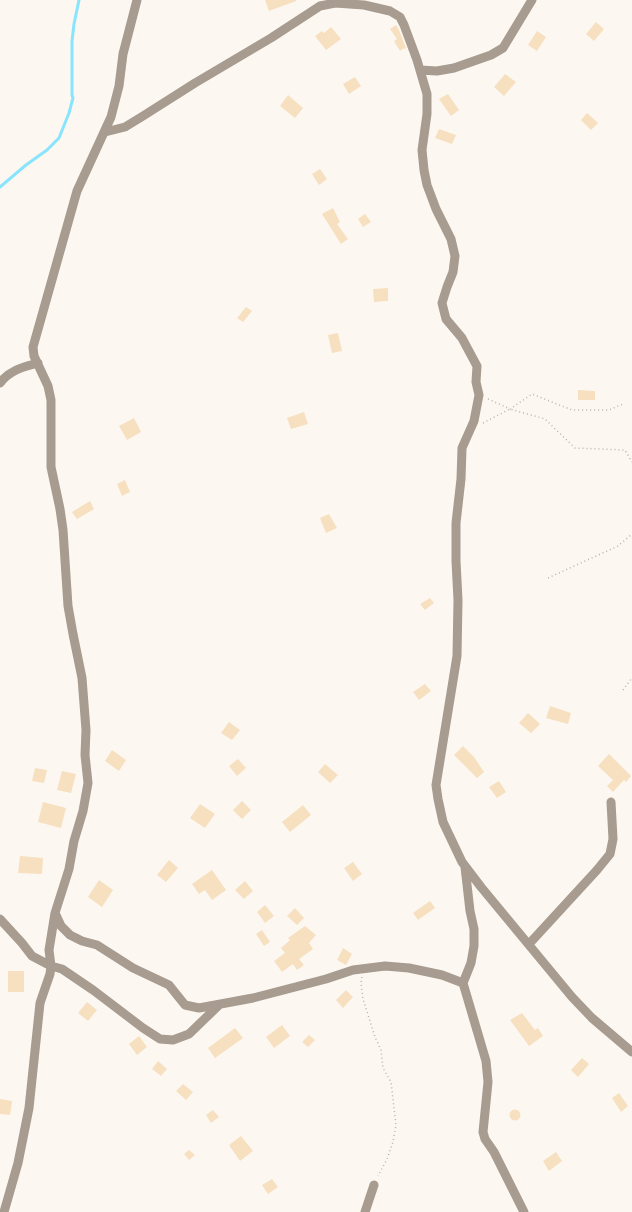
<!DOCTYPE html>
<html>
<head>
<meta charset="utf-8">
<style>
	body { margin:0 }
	canvas { display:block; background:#fcf7f1 }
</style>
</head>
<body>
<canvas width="632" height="1212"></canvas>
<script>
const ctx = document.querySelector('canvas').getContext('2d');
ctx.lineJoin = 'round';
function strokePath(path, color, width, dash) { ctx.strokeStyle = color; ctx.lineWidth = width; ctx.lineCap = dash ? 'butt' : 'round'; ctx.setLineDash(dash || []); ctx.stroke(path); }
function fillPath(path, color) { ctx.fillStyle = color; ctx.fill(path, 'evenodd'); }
const stream = new Path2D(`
	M0,187L26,165L47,150L59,138L69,113L73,98L72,95V41L74,24L79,0`);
const building = new Path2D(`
	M265,0H296V1L269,11Z
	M596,22L604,29L594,41L586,34Z
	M396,25L399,30L406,48L404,49V48L400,51L394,41L397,39L390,29Z
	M331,27L341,39L326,50L315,36L322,31L324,33Z
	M537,31L546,37L537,51L528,45Z
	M505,74L516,82L504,96L494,87Z
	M355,77L361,86L349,94L343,84Z
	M448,94L459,110L451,116L439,99Z
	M288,95L303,108L295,118L280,106Z
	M587,113L598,123L591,130L581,120Z
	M439,129L456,135L452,144L435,138Z
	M320,169L327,179L319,185L312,174Z
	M333,208L340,222L337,224L348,239L341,244L322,214Z
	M365,214L371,222L363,227L358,219Z
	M388,288V301L374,302L373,289Z
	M246,307L252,311L243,322L237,318Z
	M338,333L342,351L332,353L328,335Z
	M578,390L595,391V400H578Z
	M304,412L308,424L291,429L287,418Z
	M134,418L141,432L127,440L119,426Z
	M125,480L130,492L122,496L117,484Z
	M90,501L94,509L77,519L72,512Z
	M329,514L337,528L326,533L320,518Z
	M430,598L434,603L425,610L420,604Z
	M425,684L431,691L419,700L413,692Z
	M550,706L571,713L568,724L546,718Z
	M528,713L540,724L531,733L519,723Z
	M229,722L240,730L232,740L221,733Z
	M463,746L474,757L484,772L477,778L454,755Z
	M112,750L126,760L119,771L105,761Z
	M609,754L631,776L626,782L624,780L613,792L607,786L613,780L598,766Z
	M238,759L246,768L237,776L229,766Z
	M325,764L338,775L330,783L318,772Z
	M35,768L47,770L44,783L32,781Z
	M62,771L76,774L71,793L57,790Z
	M499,781L506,792L497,798L489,787Z
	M242,801L251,810L242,819L233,810Z
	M43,802L66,808L61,828L38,822Z
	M200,804L215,814L205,828L190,818Z
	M303,805L311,815L290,832L282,822Z
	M20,856L43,858L42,874L18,873Z
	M169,860L178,868L166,882L157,875Z
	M353,862L362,874L353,881L344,868Z
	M212,870L226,890L212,900L205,890L199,894L192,884Z
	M99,880L113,890L102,907L88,897Z
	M245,881L253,891L244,899L235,890Z
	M430,901L435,908L418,920L413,913Z
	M265,905L274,916L265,923L257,912Z
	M295,908L304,918L297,925L287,916Z
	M305,926L316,935L309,943L313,949L299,959L304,965L297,970L293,964L282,972L274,961L285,953L281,948L290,940L288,938Z
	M262,930L270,942L264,946L256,934Z
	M343,948L352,954L346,965L337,960Z
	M8,971H24V992H8Z
	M346,990L353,997L343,1008L336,1000Z
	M87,1002L97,1010L88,1021L78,1013Z
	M522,1013L535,1030L538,1028L543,1036L529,1046L510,1020Z
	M282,1025L290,1036L274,1048L266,1037Z
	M235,1028L243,1038L215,1058L208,1048Z
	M309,1035L315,1040L308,1047L302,1042Z
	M139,1036L147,1047L137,1055L129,1044Z
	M582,1058L589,1064L578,1077L571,1070Z
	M158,1061L167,1069L161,1076L152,1069Z
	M183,1084L193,1092L186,1100L176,1091Z
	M619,1093L628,1106L621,1112L612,1098Z
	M0,1099L12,1101L10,1115L0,1114Z
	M509.5 1115a5.5 5.5 0 1 1 11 0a5.5 5.5 0 1 1-11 0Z
	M213,1110L219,1117L211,1123L206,1115Z
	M241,1136L253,1151L240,1161L229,1145Z
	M189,1150L195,1155L189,1160L184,1154Z
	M556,1152L562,1161L549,1171L543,1161Z
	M272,1179L278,1187L268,1194L262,1185Z`);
const path = new Path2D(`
	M488,399L510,409L532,394L572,410H609L623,404
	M483,423L510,409L545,419L575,448L625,450L632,462
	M548,578L618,546L632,534
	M623,690L632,678
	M362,977L361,983L363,999L375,1037L381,1050L383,1068L391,1082L396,1125L393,1142L387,1159L378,1176`);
const minor = new Path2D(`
	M420,70L437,71L454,68L491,55L503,48L532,0
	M105,132L125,127L143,116L195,83L271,38L320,6L335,3L364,5L390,11L400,17L404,25L417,60L427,94V114L422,150L424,170L427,185L436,209L451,239L455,256L453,272L447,287L442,303L446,319L462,338L477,366L476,382L479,395L474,421L462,448L461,479L456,523V561L458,600L457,656L436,785L438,799L443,822L462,862L481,887L572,997L592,1018L632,1052
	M0,383C10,370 23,367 38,363
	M55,913L61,926L70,935L82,941L97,945L133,968L169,985L185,1005L199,1008L253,998L326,979L353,970L385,966L409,968L442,975L463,983L471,963L474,946V929L470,911L465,867
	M0,919L22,943L32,956L51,966L62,969L93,990L143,1028L160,1039L173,1040L189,1034L219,1005
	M529,944L597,870L610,854L613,839L611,802
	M463,983L486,1061L488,1082L483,1132L485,1139L494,1152L524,1212
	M4,1212L18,1163L29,1108L40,1003L50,974L51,966L49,950L55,913L69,869L74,841L83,811L88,783L85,755L86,730L82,678L73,634L68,606L63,530L60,509L51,467V400L48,386L34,356L33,347L77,191L111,117L119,86L123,54L137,0
	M365,1212L374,1185`);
strokePath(stream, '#89e4fe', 3);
fillPath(building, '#f7e0c0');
strokePath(path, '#b9b3ab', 1.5, [1, 3]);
strokePath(minor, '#a79c8f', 9);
</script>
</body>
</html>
